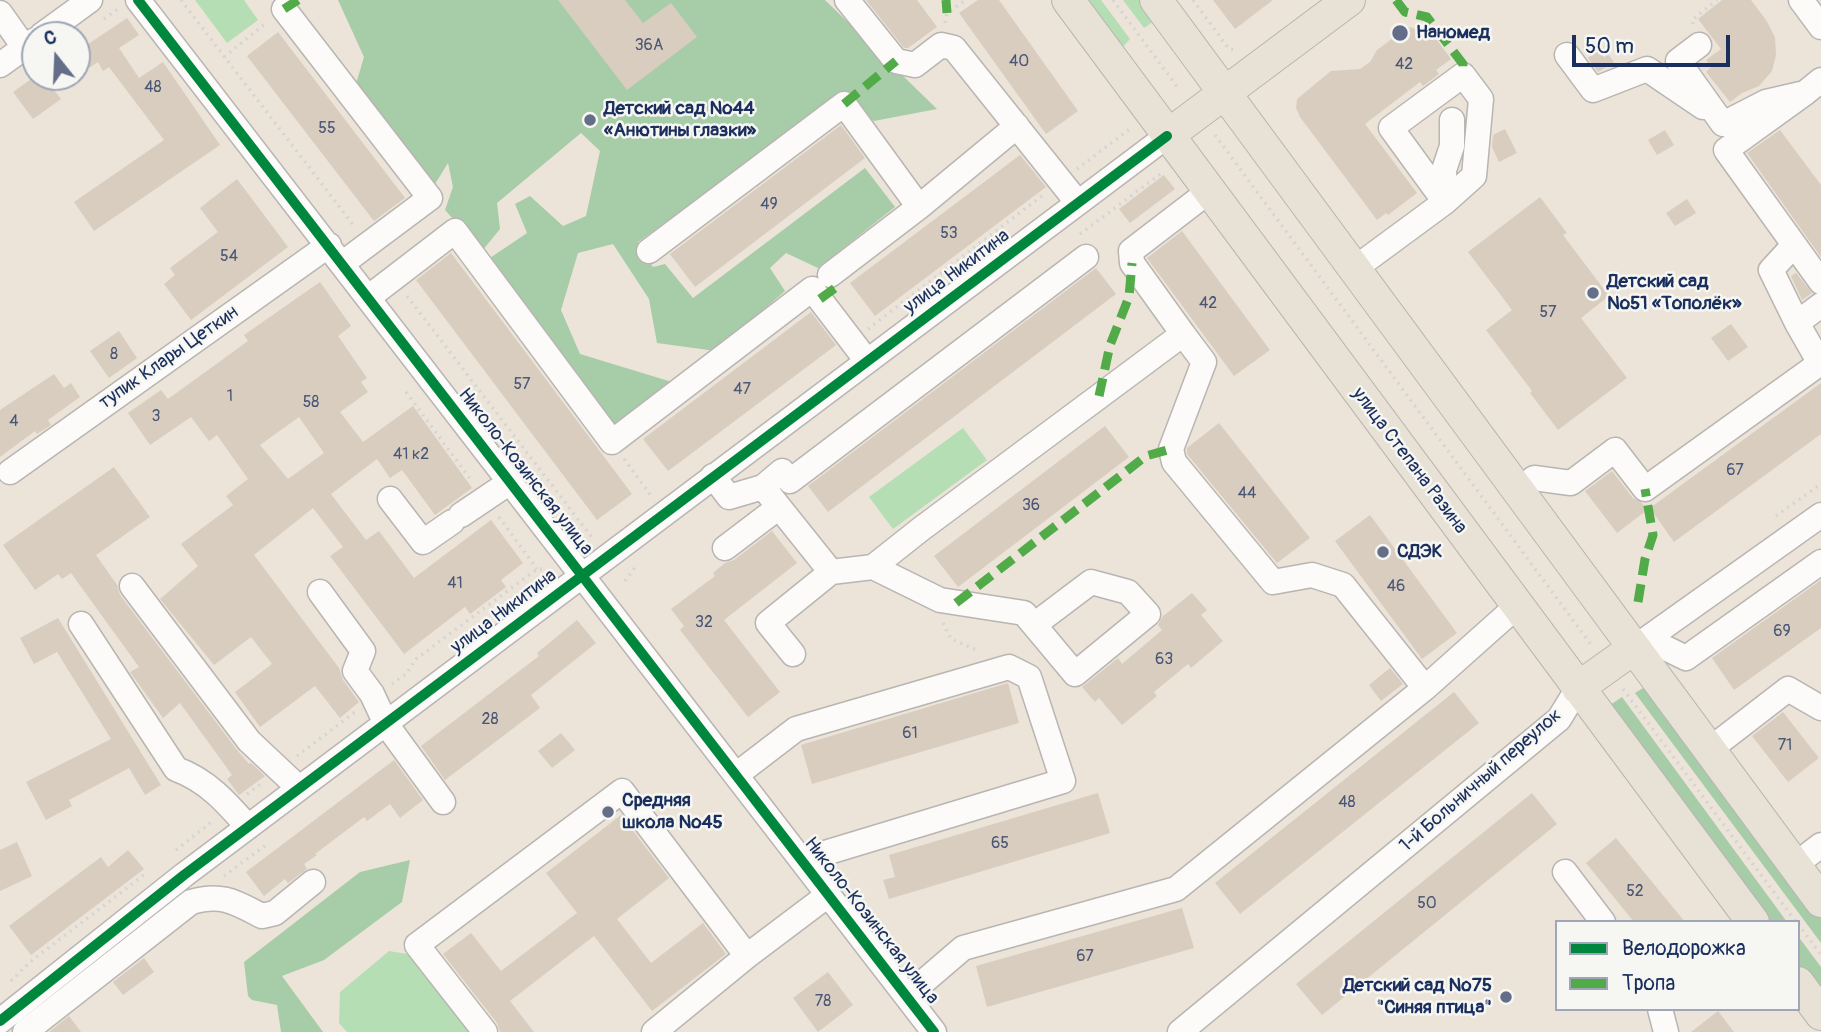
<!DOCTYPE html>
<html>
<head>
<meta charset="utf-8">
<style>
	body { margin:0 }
	#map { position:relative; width:1821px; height:1032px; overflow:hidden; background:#ece4d8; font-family:Pangolin,sans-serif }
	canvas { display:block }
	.legend { position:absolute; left:1555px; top:920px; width:245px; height:91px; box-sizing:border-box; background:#f6f6f2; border:2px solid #9ea6b7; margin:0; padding:9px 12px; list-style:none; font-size:21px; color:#1b2f5e }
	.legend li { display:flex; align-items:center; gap:14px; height:35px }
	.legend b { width:35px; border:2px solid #9ea6b7 }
	.north { position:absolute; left:21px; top:21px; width:70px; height:70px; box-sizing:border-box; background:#f6f6f2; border:2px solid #9ea6b7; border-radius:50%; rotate:342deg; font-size:19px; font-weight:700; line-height:28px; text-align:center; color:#1b2f5e }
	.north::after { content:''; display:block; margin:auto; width:24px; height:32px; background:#646e89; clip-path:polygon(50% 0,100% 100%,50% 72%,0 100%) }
	.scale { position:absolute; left:1572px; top:35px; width:158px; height:32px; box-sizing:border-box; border:4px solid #1b2f5e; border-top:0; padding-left:9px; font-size:21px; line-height:24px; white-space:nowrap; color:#1b2f5e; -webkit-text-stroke:5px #f6f6f2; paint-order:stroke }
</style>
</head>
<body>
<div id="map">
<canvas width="1821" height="1032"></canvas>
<ul class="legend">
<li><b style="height:9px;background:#00873e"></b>Велодорожка</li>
<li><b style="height:9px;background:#52ab49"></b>Тропа</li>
</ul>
<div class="north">С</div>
<div class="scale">50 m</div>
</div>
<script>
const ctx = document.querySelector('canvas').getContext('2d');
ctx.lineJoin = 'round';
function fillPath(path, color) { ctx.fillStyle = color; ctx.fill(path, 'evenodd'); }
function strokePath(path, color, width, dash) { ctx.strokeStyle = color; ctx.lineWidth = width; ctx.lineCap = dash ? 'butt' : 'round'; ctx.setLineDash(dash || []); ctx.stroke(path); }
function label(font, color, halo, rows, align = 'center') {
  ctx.font = font + ' Pangolin,sans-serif'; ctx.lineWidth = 5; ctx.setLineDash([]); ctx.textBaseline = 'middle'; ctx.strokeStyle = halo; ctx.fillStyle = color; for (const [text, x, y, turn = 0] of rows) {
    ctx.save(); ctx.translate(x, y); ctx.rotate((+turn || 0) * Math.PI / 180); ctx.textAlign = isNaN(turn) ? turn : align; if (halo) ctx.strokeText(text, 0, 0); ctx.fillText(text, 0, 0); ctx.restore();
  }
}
const green = new Path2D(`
	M195,0H244L258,20L227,43Z
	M1082,0H1101L1130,39L1123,47L1137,66L1127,63Z
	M1123,0H1139L1154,21L1144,28Z
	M963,428L987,460L893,529L869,497Z
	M389,951L419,956L476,1032H347L339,1023L340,992Z`);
const forest = new Path2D(`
	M338,0H825L937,109L874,121L840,97L638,242L653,267L665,264L693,298L865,168L895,207L818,268L786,253L770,268L785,291L716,351L657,343L649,299L613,244L578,253L561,310L580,354L672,382L613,428L487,260L527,233L515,204L530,196L563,226L586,216L600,151L581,133L497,203L500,229L482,251L445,210L453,187L448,163L435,184L355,87L364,57Z
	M1651,683L1821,913V943L1635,693Z
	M1622,697L1787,922H1767L1607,707Z
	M410,860L402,902L324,960L282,976L323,1032H281L277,1005L252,1000L248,996L244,962L360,872Z
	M1798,936L1821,967V994L1798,964Z`);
const building = new Path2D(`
	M558,0H625L643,23L671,3L697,37L627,90Z
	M866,0H917L937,27L908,48H904Z
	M978,0H999L1078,111L1046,134L959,13Z
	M1213,0H1273L1235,29Z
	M1722,0H1751L1766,20L1775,37L1776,55L1772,71L1759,86L1742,93L1730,102L1706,72L1711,67L1706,60L1721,49L1698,19Z
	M127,18L139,35L119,48L139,78L163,62L220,145L94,231L74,202L164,140L109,67L103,71L98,62L89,68L78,51Z
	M1408,27L1431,32L1451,59L1436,70L1439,74L1423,86L1420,82L1365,124L1417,193L1388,215L1386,213L1377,220L1300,117L1296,108L1297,99L1331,71L1360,69L1370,62L1377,50Z
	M278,32L405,198L374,221L247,56Z
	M1603,47L1614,62L1598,72L1588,58Z
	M34,77H44L61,99L33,119L13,92Z
	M841,125L865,158L695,287L670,254Z
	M1505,129L1517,153L1499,162L1492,147L1493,135Z
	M1665,130L1674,145L1657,155L1648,140Z
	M1780,130L1821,185V257L1747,153Z
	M1020,155L1046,187L875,316L850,283Z
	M1164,175L1175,189L1130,223L1119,209Z
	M237,179L288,247L191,320L164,284L175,275L170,268L218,232L200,208Z
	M1540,197L1567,233L1563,235L1609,296L1581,318L1627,378L1558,430L1530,393L1532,391L1486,330L1512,310L1468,252Z
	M1687,199L1696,213L1675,226L1666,213Z
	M1182,231L1270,350L1234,376L1147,258Z
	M451,253L632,494L597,520L416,280Z
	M1096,268L1116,294L828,512L808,486Z
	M1796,273L1812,293L1802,300L1791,276Z
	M320,282L351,326L338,336L367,378L361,382L368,392L340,412L363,442L413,406L472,488L435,515L402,470L390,478L377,459L331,494L366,540L379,531L414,578L491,520L523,563L501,580L506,587L470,614L465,607L404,654L330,556L343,547L313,508L254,555L339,668L343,680L359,702L340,718L315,686L260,727L235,692L272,664L251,637L214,665L160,599L198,566L181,544L233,505L226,496L248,479L217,435L209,441L191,417L150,445L128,413L161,390L168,399L248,341L244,335ZM299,417L324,453L288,479L260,445Z
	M811,312L836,345L668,471L643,439Z
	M1731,324L1748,347L1728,361L1711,338Z
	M119,331L137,358L109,378L90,351Z
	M54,374L64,388L71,383L80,397L48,420L51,425L37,434L35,431L0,457V410Z
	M1821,383V434L1674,542L1650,508Z
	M1219,423L1310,538L1277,563L1187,454V448Z
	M1105,426L1129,457L958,587L934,556Z
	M114,467L150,517L96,555L117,585L120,595L237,750L249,764L251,763L265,776L239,795L227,779L232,775L180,703L163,718L130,672L139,667L71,573L62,579L58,574L35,590L3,545Z
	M1612,471L1633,498L1642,503L1647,510L1617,533L1585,491Z
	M1370,515L1457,633L1422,659L1335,541Z
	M772,531L797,563L724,620L780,692L748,717L680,630L684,626L671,609L715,576L713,573L725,563L734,560Z
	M1821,580V628L1734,690L1712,658Z
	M1192,593L1207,610L1201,615L1223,641L1191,668L1188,664L1154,692L1157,696L1122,725L1099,698L1095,702L1082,687L1118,658L1122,664L1162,630L1158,625L1162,617Z
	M58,618L161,785L145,795L129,768L69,800L72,806L46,820L26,782L111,739L57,652L34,664L20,638Z
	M577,620L596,643L531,695L540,708L445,780L421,746L539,656L537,653Z
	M1390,668L1403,684L1381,701L1369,685Z
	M1008,683L1019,723L812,784L801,745Z
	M1454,692L1479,723L1240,914L1215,883Z
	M1783,712L1819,758L1788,782L1752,736Z
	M561,733L575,750L552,768L538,751Z
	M394,760L423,800L400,818L390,804L367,821L364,817L315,854L317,855L304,864L307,869L288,883L285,879L264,896L246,872Z
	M1098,793L1110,833L889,899L883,880L895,877L889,855Z
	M1532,793L1557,824L1322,1015L1296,984Z
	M621,815L669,878L617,919L651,963L703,923L726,954L652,1011L594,936L510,1001L534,1032H500L497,1023L443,954L471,933L501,971L577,913L546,873Z
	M1616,838L1685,922H1634L1586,863Z
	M17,842L32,876L0,891V850Z
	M128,850L144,869L31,955L9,926L101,857L108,867Z
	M1182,908L1194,948L987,1007L976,966Z
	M144,958L154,972L123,995L113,982Z
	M828,972L853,1005L818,1032L793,998Z
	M1718,1011L1734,1032H1691Z
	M69,1016L81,1032H49Z`);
const path = new Path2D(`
	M181,0L354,226
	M1113,0L1178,88
	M1193,0L1229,49L1237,50
	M104,19L118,9
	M945,23L947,13L966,0
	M1693,24L1692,20L1717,0
	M224,57L266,23
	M1215,135L1592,646
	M1077,169L1131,128
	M1080,234L1163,172
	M407,296L594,540
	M868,329L1043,195
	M406,392L471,480
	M624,459L652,497
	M1776,516L1821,484
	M499,517L537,569
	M625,581L636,566
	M943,623L951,639L979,651
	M392,684L406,674L416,659L537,569H545
	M1623,689L1796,922
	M297,756L355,712
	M247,794L261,784
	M176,850L214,820
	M224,876L266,845
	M1798,924L1821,955
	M11,981L30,962L145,874`);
const minor = new Path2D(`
	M138,0L934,1032
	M847,0L896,61L915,65L941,45L954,48L1078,203
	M1801,0L1821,27
	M284,9L430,198L343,263
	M0,13L24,47
	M42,35L90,0
	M1699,45L1678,61L1723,124L1766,102L1805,93L1821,80
	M1567,55L1593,90L1647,69L1703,107
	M0,65L35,40
	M1805,93L1726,150L1821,282
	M1445,202L1444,170L1452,146V120
	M1794,245L1771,270L1797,323
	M649,251L844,104L919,207
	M1354,269L1445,202L1474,176L1481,99L1463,75L1391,128L1445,202
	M830,275L919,207L1017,126
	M369,297L455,231L612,442L812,289L867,361
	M1821,305L1797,323L1821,365
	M1183,334L1204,362L1171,449L1174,462L1273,582L1312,575L1343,585L1425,688
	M10,472L329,245
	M713,476L729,497L763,487
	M1518,491L1534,478L1571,483L1615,450L1645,489L1819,364
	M390,499L423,542L452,522
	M779,507L763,487L782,471L790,481L1086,257
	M461,515L510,482
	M725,548L779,507L831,572L768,623L793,654
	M873,567L940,600L1024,613L1075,674L1148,614L1128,592L1091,582L1034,625
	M831,572L873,567L921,529L1183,334L1132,263L1131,251L1208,192
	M132,586L249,741L299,788
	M320,592L363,651L355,671L372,694L386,724L443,802
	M81,624L176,769C207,780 227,803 248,827
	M1647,639L1686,658L1821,562
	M1634,648L1821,515
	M1709,750L1788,689L1821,708
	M736,775L796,729L1009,667L1029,677L1063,781L802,860
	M1795,865L1821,845
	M1565,872L1603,922
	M907,996L963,948L1176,889L1425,688L1517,606
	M1660,1009L1666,1032
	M0,1021L184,875L1167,136
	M25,1032L191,902C222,893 235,902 262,916L275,913L313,882
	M485,1032L417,945L622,791L747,956
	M654,1032L747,956L828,895
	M1180,1032L1559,719L1578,688`);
const major = new Path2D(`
	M1068,0L1753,922
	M1156,0L1821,901
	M1167,136L1349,0
	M1578,688L1634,648
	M1798,983L1821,1014`);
const quiet = new Path2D(`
	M946,0L947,13
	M1396,0L1405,12L1427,17L1463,64V75
	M284,9L298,0
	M844,104L896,61
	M820,299L838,286
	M1099,396L1110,345L1129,297L1132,263
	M1638,602L1645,559L1653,535L1645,489
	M956,603L1146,456L1171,449`);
const cycleway = new Path2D(`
	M138,0L934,1032
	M0,1021L184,875L1167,136`);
const markers = [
	[1400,33,9,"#646e89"],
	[590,120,7,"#646e89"],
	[1593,293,7,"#646e89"],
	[1383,552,7,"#646e89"],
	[608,812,7,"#646e89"],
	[1506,997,7,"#646e89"]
];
const numberNames = [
	["36А",649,46],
	["40",1019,62],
	["42",1404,65],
	["48",153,88],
	["55",327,129],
	["49",769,205],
	["53",949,234],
	["54",229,257],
	["42",1208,304],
	["57",1548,313],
	["8",114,355],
	["57",522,385],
	["47",742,390],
	["1",230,397],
	["58",311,403],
	["3",156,417],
	["4",14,422],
	["41 к2",411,455],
	["67",1735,471],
	["44",1247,494],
	["36",1031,506],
	["41",455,584],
	["46",1396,587],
	["32",704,623],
	["69",1782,632],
	["63",1164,660],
	["28",490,720],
	["61",910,734],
	["71",1785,746],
	["48",1347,803],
	["65",1000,844],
	["52",1635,892],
	["50",1427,904],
	["67",1085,957],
	["78",823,1002]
];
const poiNames = [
	["Наномед",1416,33],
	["Детский сад №44",604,109],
	["«Анютины глазки»",604,131],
	["Детский сад",1607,282],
	["№51 «Тополёк»",1607,304],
	["СДЭК",1397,552],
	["Средняя",622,801],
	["школа №45",622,823],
	["Детский сад №75",1492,986,"right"],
	["\"Синяя птица\"",1492,1008,"right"]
];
const streetNames = [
	["улица Никитина",957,272,-37],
	["тупик Клары Цеткин",169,358,-35],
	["улица Степана Разина",1409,461,53],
	["Николо-Козинская улица",525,472,52],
	["улица Никитина",504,612,-37],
	["1-й Больничный переулок",1481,781,-41],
	["Николо-Козинская улица",871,921,52]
];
fillPath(green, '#b6deb4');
fillPath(forest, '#a7cca8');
fillPath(building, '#d8cdbf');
strokePath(minor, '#b8b5b2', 27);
strokePath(major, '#b8b5b2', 34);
strokePath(path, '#d5d4d4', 3.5, [2, 5]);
strokePath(minor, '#fcfbf9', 24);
strokePath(major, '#e8e1d5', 32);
strokePath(quiet, '#52ab49', 9, [18, 9]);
strokePath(cycleway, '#00873e', 10);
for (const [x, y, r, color] of markers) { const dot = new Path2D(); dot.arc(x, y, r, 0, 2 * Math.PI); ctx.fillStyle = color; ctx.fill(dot); strokePath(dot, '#f6f6f2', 2.5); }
label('16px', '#4a5676', null, numberNames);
label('bold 19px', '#1b2f5e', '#f6f6f2', poiNames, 'left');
label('19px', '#1b2f5e', '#f6f6f2', streetNames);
</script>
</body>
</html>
